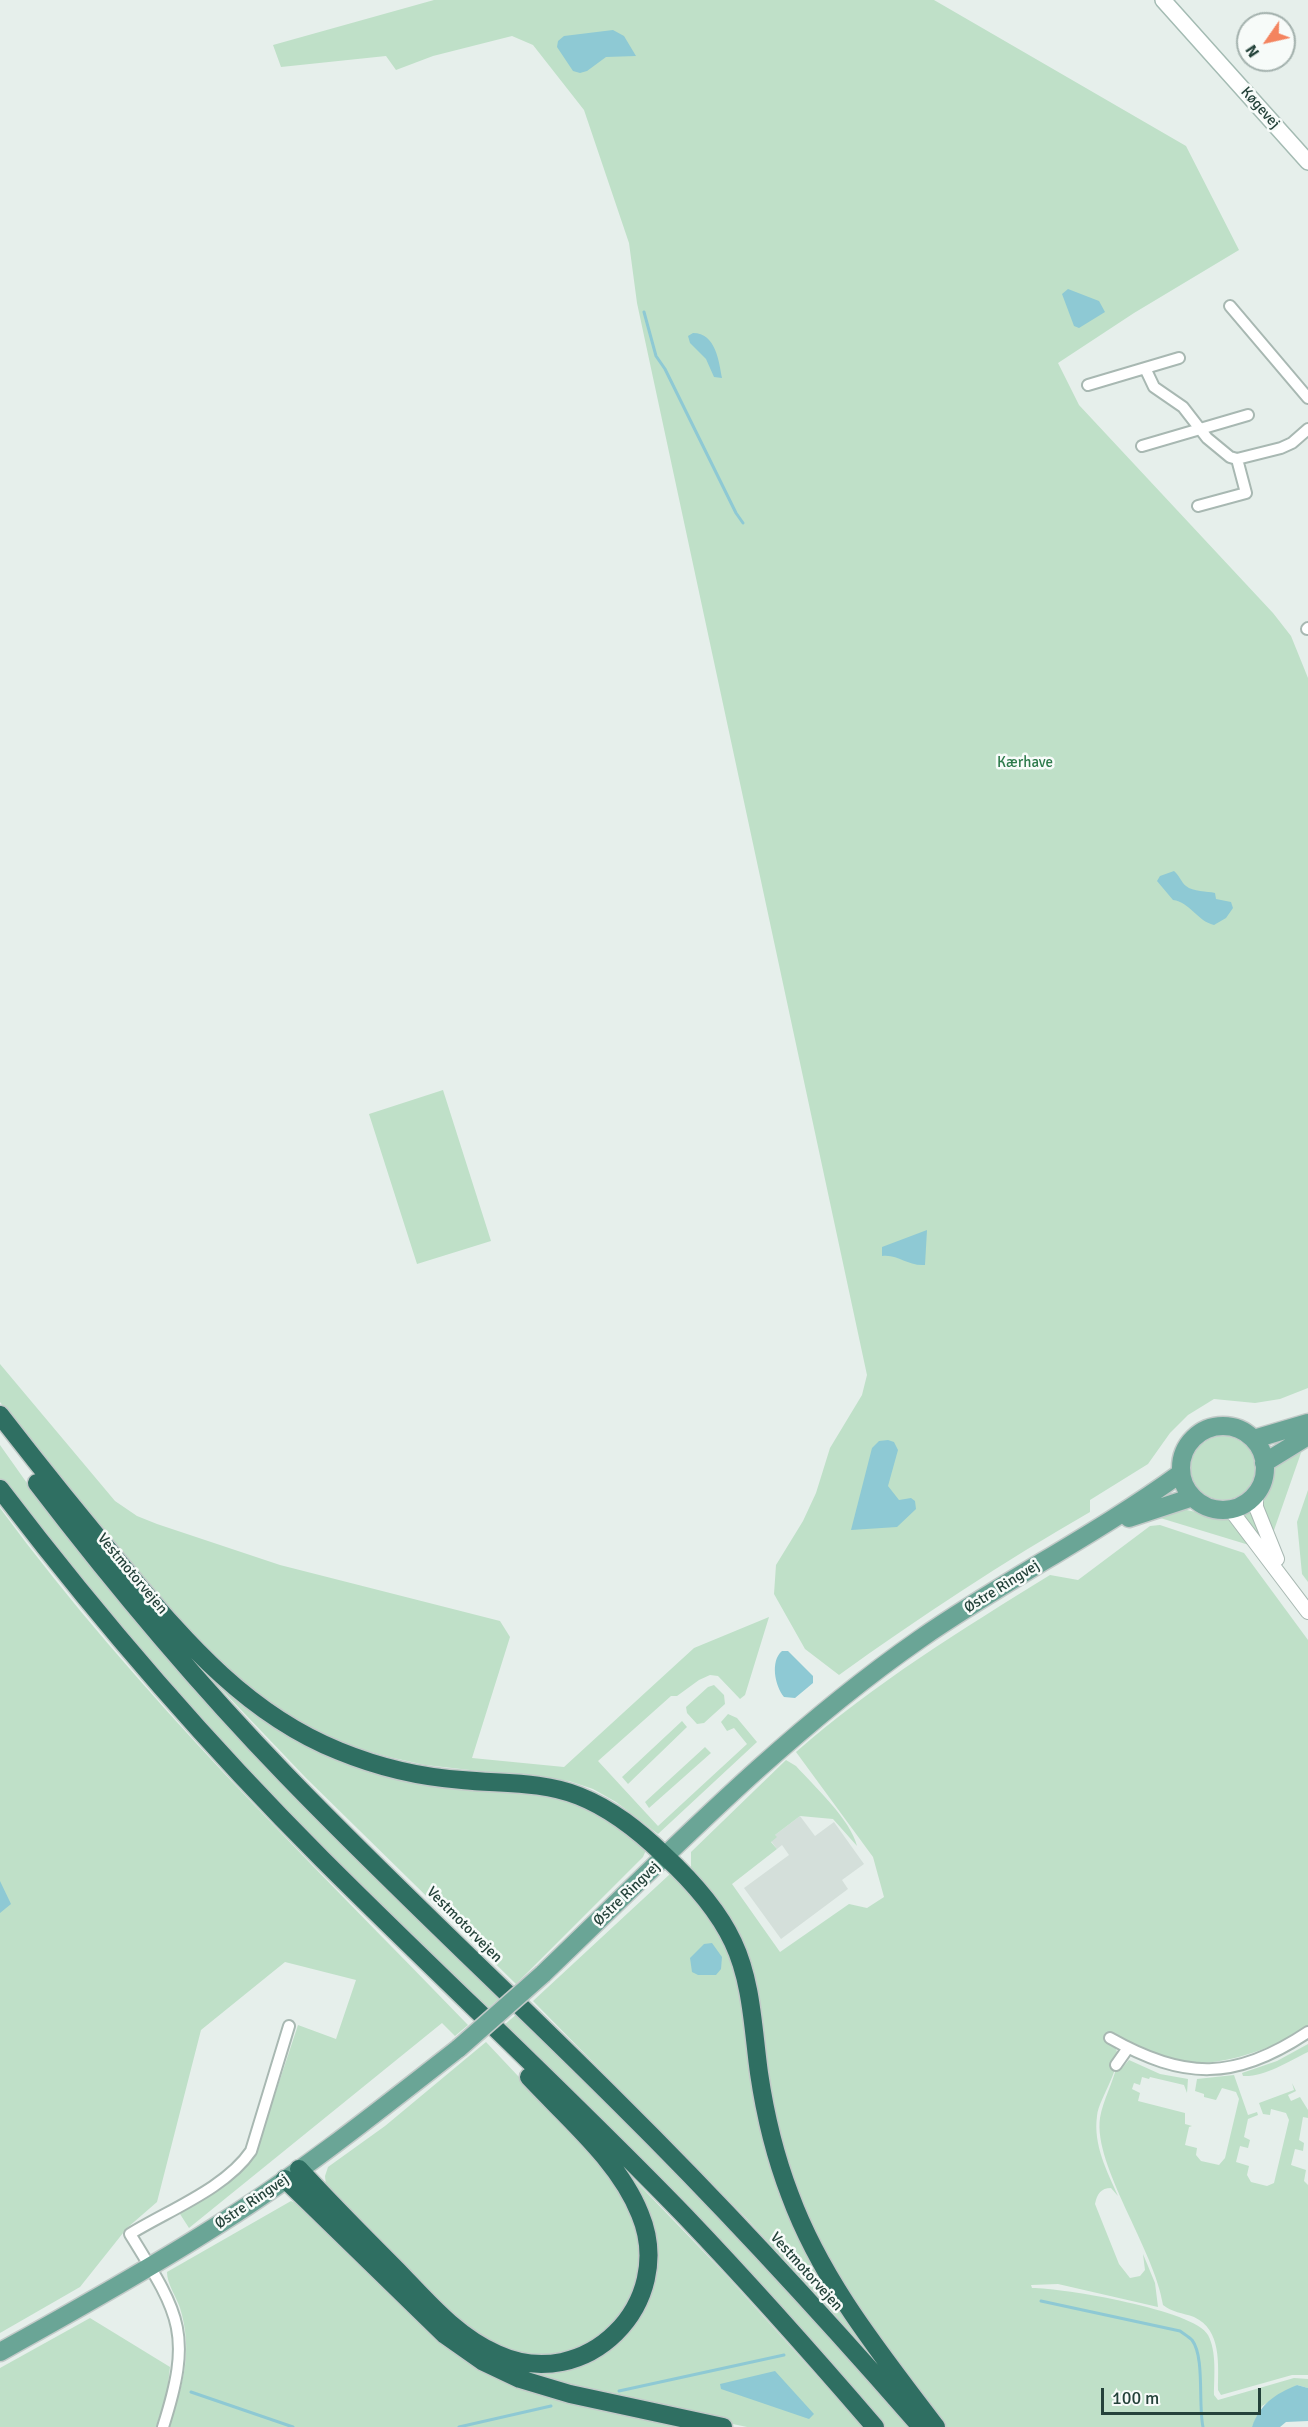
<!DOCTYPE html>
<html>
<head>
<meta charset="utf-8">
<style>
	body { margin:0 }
	#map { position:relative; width:1308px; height:2427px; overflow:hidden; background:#e6efeb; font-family:Signika,sans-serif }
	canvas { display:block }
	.north { position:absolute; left:1236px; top:12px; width:60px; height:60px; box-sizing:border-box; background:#f7fbf9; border:2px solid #a3b1ad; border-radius:50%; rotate:236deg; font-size:16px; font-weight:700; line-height:24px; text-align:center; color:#24423a }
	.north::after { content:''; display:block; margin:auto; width:21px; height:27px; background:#f4845f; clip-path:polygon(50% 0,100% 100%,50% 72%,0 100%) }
	.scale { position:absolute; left:1101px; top:2388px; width:160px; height:27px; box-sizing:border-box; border:3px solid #24423a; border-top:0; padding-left:8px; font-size:18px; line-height:21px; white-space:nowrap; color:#24423a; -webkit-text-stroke:4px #f7fbf9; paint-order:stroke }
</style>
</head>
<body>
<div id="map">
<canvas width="1308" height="2427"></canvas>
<div class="north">N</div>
<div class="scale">100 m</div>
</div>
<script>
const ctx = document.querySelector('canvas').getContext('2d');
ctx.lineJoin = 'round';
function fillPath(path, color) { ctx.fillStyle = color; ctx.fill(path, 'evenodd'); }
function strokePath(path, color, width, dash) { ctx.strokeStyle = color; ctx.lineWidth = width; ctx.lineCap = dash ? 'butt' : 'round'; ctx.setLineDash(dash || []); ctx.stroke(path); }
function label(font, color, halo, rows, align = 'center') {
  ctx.font = font + ' Signika,sans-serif'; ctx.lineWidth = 5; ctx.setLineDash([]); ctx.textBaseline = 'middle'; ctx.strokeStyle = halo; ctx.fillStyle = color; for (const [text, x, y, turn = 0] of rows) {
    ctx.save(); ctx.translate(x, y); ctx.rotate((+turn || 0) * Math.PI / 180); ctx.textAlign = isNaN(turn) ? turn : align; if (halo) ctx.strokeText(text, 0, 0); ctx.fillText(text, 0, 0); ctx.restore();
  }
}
const built = new Path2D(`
	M800,1816L815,1836L834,1822L864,1864L842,1880L848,1889L781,1939L744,1888L789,1855L782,1845L777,1849L771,1841L775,1835Z`);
const green = new Path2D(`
	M434,0H934L1186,146L1239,250L1134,313L1058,363L1079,405L1273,613L1291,636L1308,678V1388L1280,1399L1255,1403L1214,1399L1188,1415L1170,1433L1148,1464L1090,1500V1512C1003,1562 921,1616 839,1675L805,1649L774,1594L776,1565L803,1521L816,1493L830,1448L862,1395L867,1375L637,303L629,243L584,110L533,45L512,36L433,56L396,70L386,56L281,67L273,45Z
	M443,1090L491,1241L417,1264L369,1114Z
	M0,1364L115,1501L137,1516L157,1524L280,1565L500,1621L510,1637L472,1758L564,1767L694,1648L769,1617L745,1695L740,1699L718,1676L710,1675L699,1680L677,1696H671L598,1761L658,1826L747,1744L734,1728L727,1731L721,1722L728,1714L737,1718L757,1742L658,1834L616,1802L593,1789L569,1781L425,1765L389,1757L349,1746L281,1712L203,1648L48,1466L0,1402Z
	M1191 1468a32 32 0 1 1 64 0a32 32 0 1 1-64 0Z
	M0,1445L34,1493L501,1997L487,2009C402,1926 315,1844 234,1757C158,1676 89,1590 19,1505L0,1479Z
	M1302,1450L1273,1533L1262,1512L1263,1498L1272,1469L1275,1464Z
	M1308,1490V1582L1302,1574L1297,1522Z
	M0,1508C138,1696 307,1858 468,2025L455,2036L442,2023L189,2228L180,2214L254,2158L298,2025L336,2039L356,1980L285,1962L201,2030L157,2202L127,2228L80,2287L0,2333Z
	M1252,1508L1264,1537L1259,1540L1242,1514Z
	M1182,1509L1233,1520L1249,1545L1157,1517Z
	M1160,1525L1244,1553L1308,1640V2027C1274,2048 1228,2065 1188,2063C1166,2061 1138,2051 1115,2046C1125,2065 1099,2097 1097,2116C1093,2145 1107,2171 1118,2196L1111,2188C1101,2188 1097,2194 1095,2204L1119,2264L1130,2278L1140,2276L1145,2270L1143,2254L1155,2283L1158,2307L1058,2284L1031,2285L1032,2288C1063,2288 1195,2310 1208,2335C1217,2352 1214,2377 1214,2395L1218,2400L1294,2378L1308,2379V2388L1297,2385L1262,2406L1252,2427H946C881,2339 820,2266 786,2160C773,2121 766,2076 762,2035C759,2009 758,1983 750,1959C740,1928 713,1902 694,1877L691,1868V1852L786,1760L796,1766C814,1786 851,1820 857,1846L833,1819L800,1816L775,1835L777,1837L771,1842L777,1849L732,1884L780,1952L849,1904L867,1908L884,1897L873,1857L796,1752C875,1683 961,1630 1050,1575L1078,1580L1150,1526Z
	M205,1666L303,1740L525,1788L597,1808L646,1850L643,1857L516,1984L306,1778L202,1669Z
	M714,1685L724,1695L725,1704L704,1723L697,1724L687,1713L686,1707L708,1687Z
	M682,1721L687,1727L628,1784L622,1777Z
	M705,1747L711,1753L649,1808L645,1802Z
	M670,1874L710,1915L737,1969L772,2161L878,2362L747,2219L533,2001Z
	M518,2013L732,2228L911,2427H885L837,2371L503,2026Z
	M486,2042C513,2071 540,2099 567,2128C590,2153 617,2178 631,2210C647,2245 642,2281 622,2313C613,2328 597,2339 581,2347C515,2380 457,2318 414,2277C384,2247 355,2216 326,2186L325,2176L328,2167L385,2126Z
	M1308,2044V2052C1288,2062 1264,2077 1243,2076L1242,2073L1277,2061Z
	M1129,2060L1160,2074L1188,2079L1187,2093L1184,2085L1150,2077L1149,2079L1142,2077L1140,2085L1134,2083L1132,2089L1140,2093L1138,2101L1185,2113V2124L1192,2126L1189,2127L1185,2145L1197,2148L1196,2155L1201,2161L1219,2165L1225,2158L1239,2099L1236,2092L1222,2088L1216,2100L1204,2097V2094L1195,2091L1197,2079L1234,2075L1248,2115L1257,2112L1258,2115L1248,2119L1244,2137L1250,2140L1248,2148L1240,2146L1236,2162L1249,2166L1247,2175L1251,2182L1267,2186L1274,2183L1289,2120L1286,2113L1271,2109L1270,2115L1263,2114L1259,2103L1294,2090L1292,2083L1296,2091L1288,2095L1291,2101L1300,2097L1308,2110V2118L1303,2117L1299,2140L1304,2143L1303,2151L1295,2149L1291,2165L1306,2170L1304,2181L1308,2185V2375H1292L1221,2395L1218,2390C1218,2364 1222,2330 1194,2317C1183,2313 1171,2312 1163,2305C1155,2250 1093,2166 1100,2118C1103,2100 1113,2083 1117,2065L1122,2068Z
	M597,2141L726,2275L863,2427H747L605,2397L526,2377L444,2324L516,2365L610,2344L654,2254Z
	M291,2201L300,2205L426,2330L471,2364L503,2382L539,2394L691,2427H167C184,2387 193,2350 180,2308C176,2296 167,2284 167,2272Z
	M90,2318L170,2367L167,2393L156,2427H0V2368Z`);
const water = new Path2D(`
	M613,30L624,36L636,56L606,57L587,71L580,73L573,71L557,47L558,41L564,36Z
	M1068,289L1099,301L1105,312L1079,328L1074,326L1062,294Z
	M693,333C716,333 719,362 722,378L714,377L706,359L690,343L688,336Z
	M1174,871C1180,876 1181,882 1186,886C1193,892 1207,891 1215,893L1216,899L1231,902L1233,908L1226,918L1214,925C1197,921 1190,902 1173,900L1157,881L1160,876Z
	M927,1230L925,1265C906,1266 899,1254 882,1256V1247Z
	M888,1440L894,1442L898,1450L888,1486L899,1500L911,1498L915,1501L916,1509L897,1527L851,1530L872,1448L879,1441Z
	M782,1651H788L813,1676V1683L795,1698L784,1697C775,1686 770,1661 782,1651Z
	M0,1881L11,1904L0,1913Z
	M712,1943L722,1957L721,1969L716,1975H698L692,1972L690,1958L704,1944Z
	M775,2371L814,2414L809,2419L721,2389L720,2384Z
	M1297,2385L1308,2388V2421L1286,2422L1280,2427H1252C1260,2404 1275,2394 1297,2385Z`);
const stream = new Path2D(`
	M644,312L656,356L665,369L736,513L743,523
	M1041,2301L1180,2331C1184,2334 1189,2337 1192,2340C1205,2357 1198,2404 1203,2427
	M619,2391L784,2355
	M191,2392L293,2427
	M459,2427L551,2406`);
const minor = new Path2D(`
	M1230,306L1308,398
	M1145,368L1154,387L1183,407L1207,438L1230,457L1237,459L1281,448L1292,443L1308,429
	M1088,385L1179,358
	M1142,446L1248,415
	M1198,506L1246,493L1237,459
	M1307,629L1308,628
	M1110,2038C1184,2080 1235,2081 1308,2032
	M1116,2065L1128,2048
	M163,2427C193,2333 180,2315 130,2234C169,2210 226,2188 251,2151L289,2026`);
const tertiary = new Path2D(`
	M1256,1494V1507L1277,1559
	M1230,1509L1308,1612`);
const secondary = new Path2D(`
	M1163,0L1308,162`);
const primary = new Path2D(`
	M1181 1468a42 42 0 1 1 84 0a42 42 0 1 1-84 0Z
	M1254,1439L1308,1423
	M1264,1463L1308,1436
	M1129,1518L1193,1497
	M543,1974C664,1858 782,1735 920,1639C1005,1580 1097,1534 1181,1473
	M0,2352C76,2310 151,2268 224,2221C306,2169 382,2108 459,2048`);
const motorway = new Path2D(`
	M0,1415C41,1468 83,1520 126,1571C187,1644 249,1715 339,1751C378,1767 420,1777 462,1780C501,1784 542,1781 579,1796C612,1809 639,1831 664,1855C690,1879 718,1910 733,1942C752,1982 753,2030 759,2073C765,2114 775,2156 790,2195C822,2282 881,2354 936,2427
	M37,1483C115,1585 197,1683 286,1775C394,1887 509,1993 619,2103C724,2207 824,2316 921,2427
	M0,1489C99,1619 206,1743 322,1859C442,1979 567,2094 685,2216C750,2284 813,2355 875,2427
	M299,2169C331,2204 364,2237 397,2270C427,2301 456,2336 497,2354C586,2395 677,2303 640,2214C619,2161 567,2118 529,2077
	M285,2179L445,2335L482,2361L520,2379L570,2394L723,2427`);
const primaryBridge = new Path2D(`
	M459,2048L543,1974`);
const streetNames = [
	["Køgevej",1260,108,48],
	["Vestmotorvejen",132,1574,50],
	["Østre Ringvej",1002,1587,-32],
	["Østre Ringvej",627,1894,-44],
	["Vestmotorvejen",464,1925,45],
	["Østre Ringvej",252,2202,-34],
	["Vestmotorvejen",806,2272,48]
];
const parkNames = [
	["Kærhave",1025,763]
];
fillPath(built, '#d4dfda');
fillPath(green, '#bfe0c8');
fillPath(water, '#8ec9d4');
strokePath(stream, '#8ec9d4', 3);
strokePath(minor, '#a8b8b2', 14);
strokePath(tertiary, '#a8b8b2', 16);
strokePath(secondary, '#a4bbb3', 18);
strokePath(primary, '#c2cac8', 21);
strokePath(motorway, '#c2cac8', 21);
strokePath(minor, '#fff', 10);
strokePath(tertiary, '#fff', 14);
strokePath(secondary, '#fff', 15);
strokePath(primary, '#6aa596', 18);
strokePath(motorway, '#2f6f62', 18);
strokePath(primaryBridge, '#c2cac8', 21, []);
strokePath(primaryBridge, '#6aa596', 18);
label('15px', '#24423a', '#f7fbf9', streetNames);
label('15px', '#2d7a4b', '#f7fbf9', parkNames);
</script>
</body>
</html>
